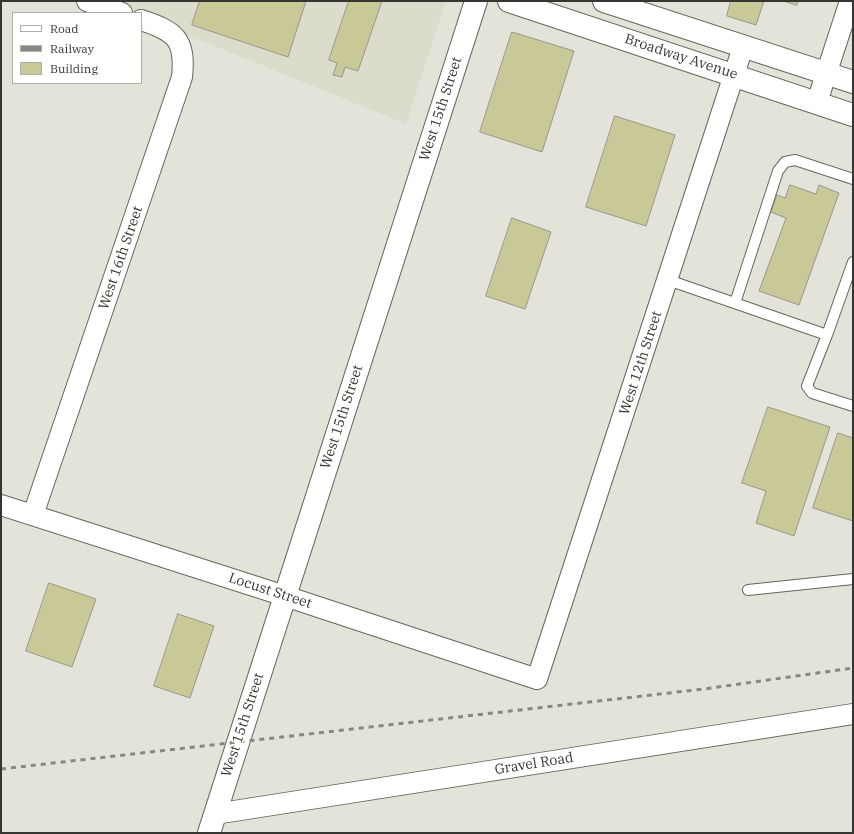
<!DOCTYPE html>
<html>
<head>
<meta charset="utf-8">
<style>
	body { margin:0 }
	#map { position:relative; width:854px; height:834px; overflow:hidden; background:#e3e3da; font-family:"IBM Plex Serif",serif }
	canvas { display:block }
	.frame { position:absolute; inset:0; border:2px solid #353532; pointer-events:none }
	.legend { position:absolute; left:12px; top:12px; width:130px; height:72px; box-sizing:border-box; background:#fffffe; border:1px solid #aeaeac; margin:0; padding:5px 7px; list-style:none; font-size:12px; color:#353532 }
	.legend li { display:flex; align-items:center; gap:8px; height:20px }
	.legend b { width:20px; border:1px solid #aeaeac }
</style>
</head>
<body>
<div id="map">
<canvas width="854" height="834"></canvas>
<div class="frame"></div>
<ul class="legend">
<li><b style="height:5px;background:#fff"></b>Road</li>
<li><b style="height:5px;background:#888882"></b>Railway</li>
<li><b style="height:11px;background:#c9c897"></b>Building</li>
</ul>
</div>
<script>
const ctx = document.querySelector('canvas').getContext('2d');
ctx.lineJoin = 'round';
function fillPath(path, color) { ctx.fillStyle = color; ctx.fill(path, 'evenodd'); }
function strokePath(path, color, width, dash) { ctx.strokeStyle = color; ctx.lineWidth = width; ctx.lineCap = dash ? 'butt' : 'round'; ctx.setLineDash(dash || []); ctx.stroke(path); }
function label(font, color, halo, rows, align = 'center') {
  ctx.font = font + ' "IBM Plex Serif",serif'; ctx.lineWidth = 3; ctx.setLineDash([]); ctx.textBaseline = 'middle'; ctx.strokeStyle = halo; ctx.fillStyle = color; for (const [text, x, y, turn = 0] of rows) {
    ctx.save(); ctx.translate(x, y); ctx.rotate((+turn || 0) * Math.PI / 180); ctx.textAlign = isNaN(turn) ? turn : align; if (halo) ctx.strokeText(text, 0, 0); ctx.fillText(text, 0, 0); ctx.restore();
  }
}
const built = new Path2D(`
	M86,1H446L406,124L205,42L141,20V13H120Z`);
const building = new Path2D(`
	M200,1H306L288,57L192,25Z
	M349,1H382L358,71L345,67L342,77L333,75L337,63L329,60Z
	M731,1H764L756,25L727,16Z
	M784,1H798L797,5Z
	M512,32L574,51L542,152L480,132Z
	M615,116L675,135L646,226L586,207Z
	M790,185L816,194L819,185L839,193L799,305L759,291L786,218L771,212L777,195L785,198Z
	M512,218L551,232L525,309L486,296Z
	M768,407L830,427L794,536L756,523L766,491L742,483Z
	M838,433L853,438V521L813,508Z
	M49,583L96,599L72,667L26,651Z
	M178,614L214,626L190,698L154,686Z`);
const service = new Path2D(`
	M668,280L827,335L853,262
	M735,303L778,171L785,162L795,160L853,179
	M827,335L807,386L812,393L853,406
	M748,590L853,579`);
const minor = new Path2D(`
	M87,1L122,13
	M817,102L850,1
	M1,505L285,596L537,679L743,47
	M33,515L182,77C186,39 175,31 141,20
	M215,814L853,714`);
const tertiary = new Path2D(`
	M209,833L476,1`);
const trunk = new Path2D(`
	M509,1L853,115
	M604,1L853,82`);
const rail = new Path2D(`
	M1,769L704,689L853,668`);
const streetNames = [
	["Broadway Avenue",681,57,18],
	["West 15th Street",441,109,-72],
	["West 16th Street",121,258,-71],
	["West 12th Street",641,363,-72],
	["West 15th Street",342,417,-72],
	["Locust Street",270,591,18],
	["West 15th Street",243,725,-72],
	["Gravel Road",534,764,-9]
];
fillPath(built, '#dbdccb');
fillPath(building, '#c9c897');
strokePath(building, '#97978e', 1);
strokePath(service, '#65665e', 12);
strokePath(minor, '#65665e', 22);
strokePath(tertiary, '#65665e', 24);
strokePath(trunk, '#65665e', 24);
strokePath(service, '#fff', 10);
strokePath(minor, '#fff', 20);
strokePath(tertiary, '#fff', 22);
strokePath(trunk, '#fff', 22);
strokePath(rail, '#888882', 3, [5, 5]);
label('14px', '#353532', '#fffffe', streetNames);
</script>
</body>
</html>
